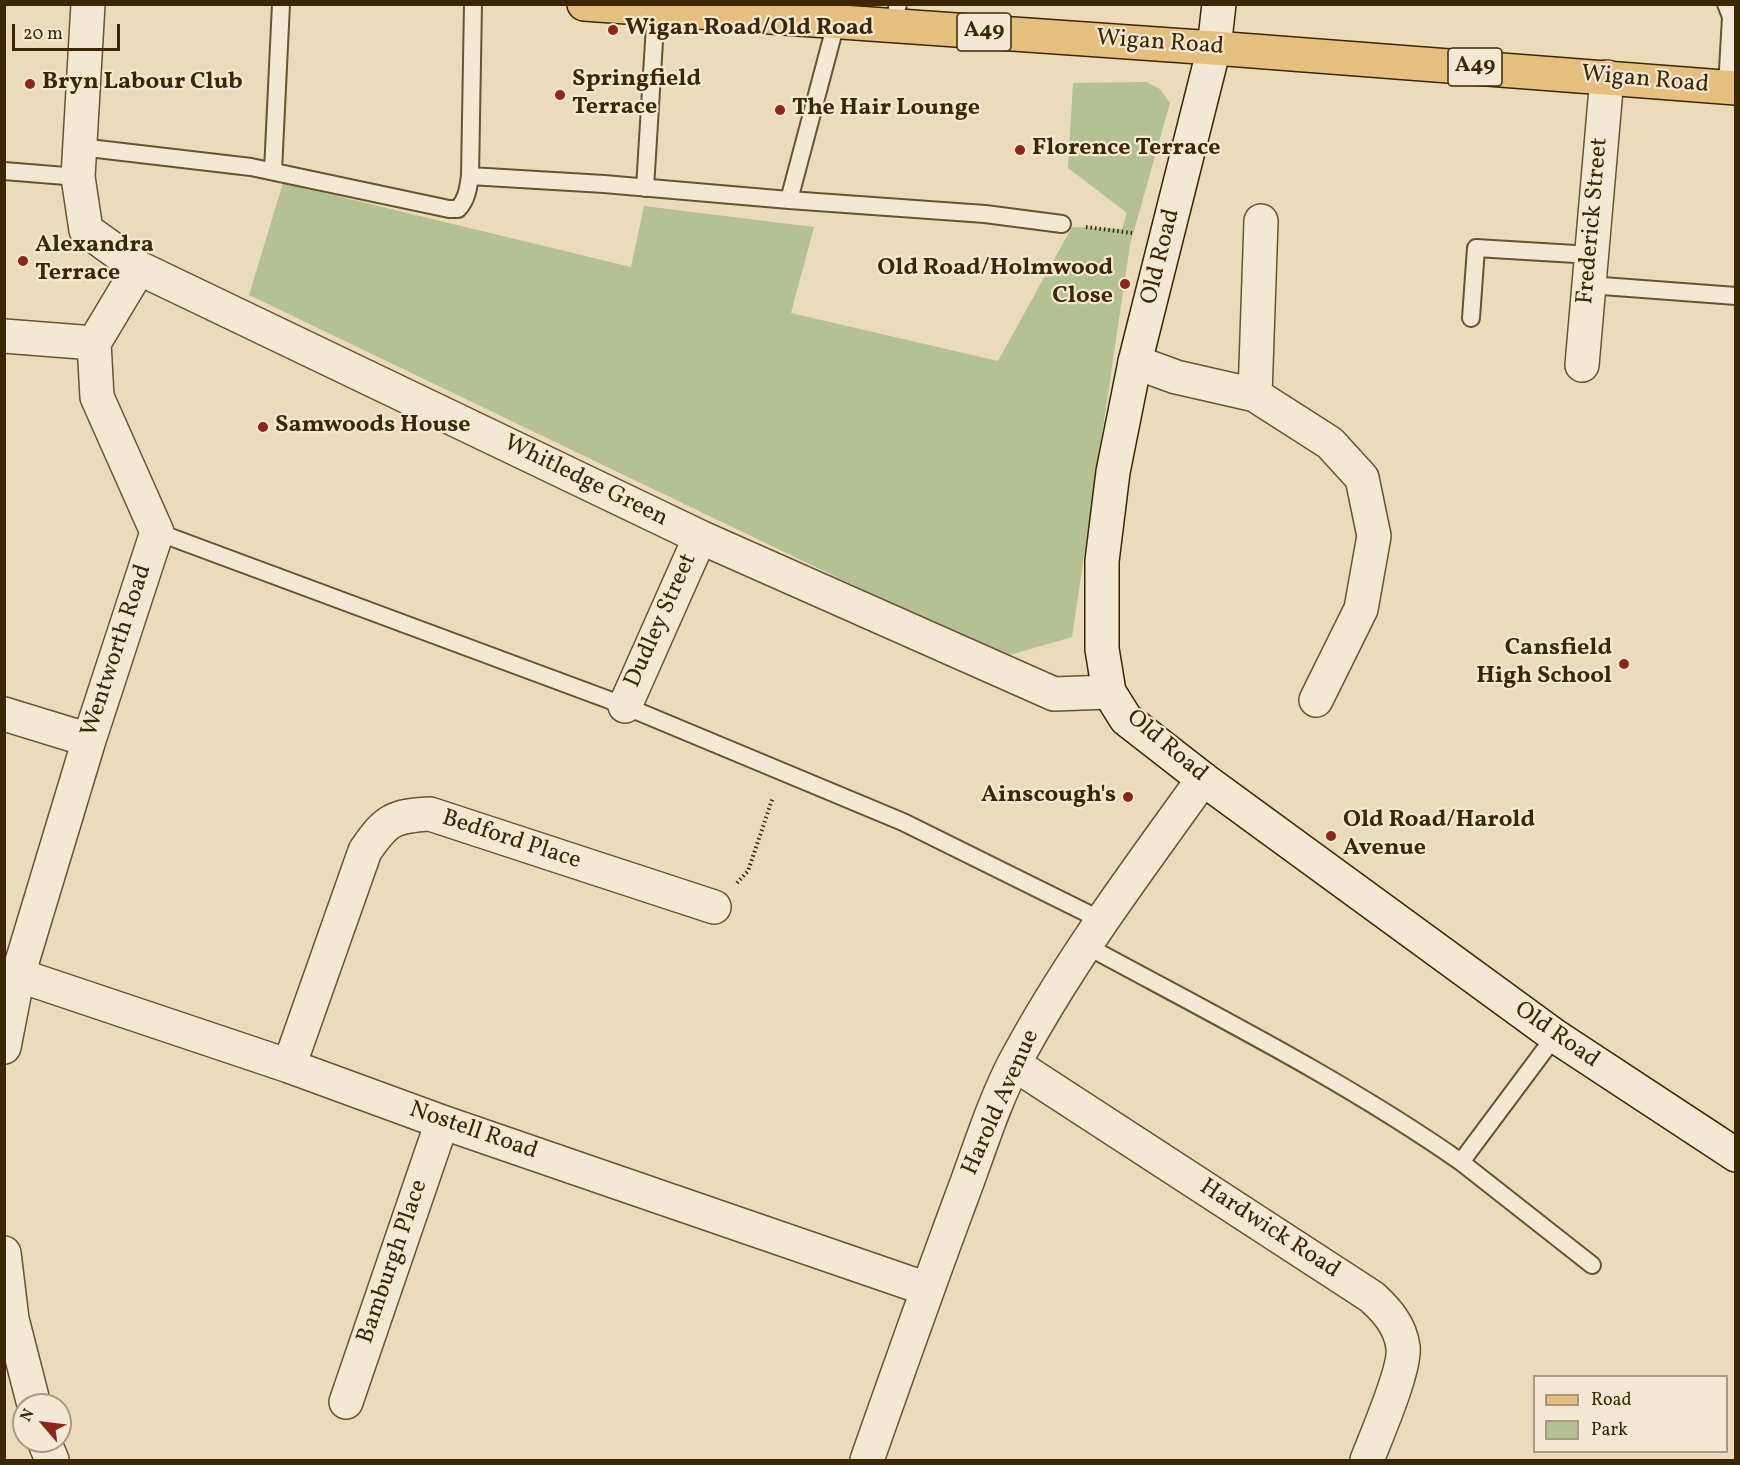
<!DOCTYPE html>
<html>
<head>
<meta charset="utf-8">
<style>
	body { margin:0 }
	#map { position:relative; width:1740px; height:1465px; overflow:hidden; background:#ecdbbb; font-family:Vollkorn,serif }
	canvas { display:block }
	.frame { position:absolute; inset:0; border:6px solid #3c2603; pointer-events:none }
	.legend { position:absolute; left:1533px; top:1375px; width:195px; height:78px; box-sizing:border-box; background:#f3e8d3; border:2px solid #aa9a80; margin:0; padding:8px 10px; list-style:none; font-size:18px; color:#3c2603 }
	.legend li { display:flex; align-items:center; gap:12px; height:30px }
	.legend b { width:30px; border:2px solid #aa9a80 }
	.north { position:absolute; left:12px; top:1393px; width:60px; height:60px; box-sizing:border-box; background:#f3e8d3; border:2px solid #aa9a80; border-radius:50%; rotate:298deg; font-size:16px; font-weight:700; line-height:24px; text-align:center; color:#3c2603 }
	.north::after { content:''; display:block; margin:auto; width:21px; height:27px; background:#8f2418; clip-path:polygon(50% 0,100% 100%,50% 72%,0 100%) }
	.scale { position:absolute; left:12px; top:24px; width:108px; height:27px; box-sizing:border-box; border:3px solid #3c2603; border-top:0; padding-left:8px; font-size:18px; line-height:21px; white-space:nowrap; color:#3c2603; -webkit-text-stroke:4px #f3e8d3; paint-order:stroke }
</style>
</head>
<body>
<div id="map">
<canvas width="1740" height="1465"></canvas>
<div class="frame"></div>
<ul class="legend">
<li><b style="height:8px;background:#e6be7e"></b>Road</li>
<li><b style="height:16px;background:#b4c192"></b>Park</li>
</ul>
<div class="north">N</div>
<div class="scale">20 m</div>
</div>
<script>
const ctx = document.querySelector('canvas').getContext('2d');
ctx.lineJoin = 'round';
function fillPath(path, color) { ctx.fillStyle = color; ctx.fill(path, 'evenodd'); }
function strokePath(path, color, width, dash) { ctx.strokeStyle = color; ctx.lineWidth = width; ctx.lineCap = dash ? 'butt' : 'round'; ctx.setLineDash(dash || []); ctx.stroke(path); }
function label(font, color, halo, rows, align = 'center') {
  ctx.font = font + ' Vollkorn,serif'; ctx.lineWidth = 4.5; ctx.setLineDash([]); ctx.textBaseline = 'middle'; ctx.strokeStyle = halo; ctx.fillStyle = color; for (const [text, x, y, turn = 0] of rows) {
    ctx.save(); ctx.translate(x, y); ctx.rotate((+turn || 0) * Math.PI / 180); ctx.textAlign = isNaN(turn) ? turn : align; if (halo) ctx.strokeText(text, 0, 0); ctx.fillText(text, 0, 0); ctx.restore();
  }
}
const green = new Path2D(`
	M1146,82L1160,89L1170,103L1130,245L1072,637L1003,657L249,295L283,183L631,267L644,206L814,227L791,313L998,361L1072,227L1122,229L1127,213L1068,168L1073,83Z`);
const path = new Path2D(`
	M1086,227L1132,233
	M737,883L748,871L773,797`);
const lane = new Path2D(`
	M1726,4L1731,17L1727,87
	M893,26L898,4
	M80,147L251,167L449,209H458C467,199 468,189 470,176L473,4
	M4,171L78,177
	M273,171L281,4
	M470,176L604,184L789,200L836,23
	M645,188L656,9
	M789,200L985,214L1062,224
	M1589,285L1736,296
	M1471,318L1476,248L1592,255
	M157,532L620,704L903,822L1101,920
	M1085,945C1212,1014 1342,1079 1461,1162L1555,1036
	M1461,1162L1592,1265`);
const street = new Path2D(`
	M88,4L78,177L86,230L139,268L700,537L1054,694L1109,692
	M4,336L94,343
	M1135,362L1176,377L1255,395L1330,443L1362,478L1374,536L1361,609L1316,700
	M1582,365L1607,77
	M1255,395L1261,221
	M625,706L700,537
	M4,714L89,740
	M18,975L289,1066L442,1122L927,1289
	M4,1047L18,975L89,740L157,532L97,397L94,343L139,268
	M1014,1064L1372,1297C1387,1311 1400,1325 1403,1347C1406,1368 1376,1437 1367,1460
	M289,1066L365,851C386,820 393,816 430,814L714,907
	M4,1253L12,1319L34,1405
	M346,1402L442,1122
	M44,1441L52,1460
	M867,1460C898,1372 929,1284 962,1196C979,1151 993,1104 1015,1062C1069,961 1137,871 1203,779`);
const secondary = new Path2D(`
	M1219,4L1214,48L1135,362L1113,472L1102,561V649L1109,692L1126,719L1203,779L1555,1036L1736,1155`);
const primary = new Path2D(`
	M584,4L1214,48L1736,88`);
const markers = [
	[613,30,6,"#8f2418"],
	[30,84,6,"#8f2418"],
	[560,95,6,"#8f2418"],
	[780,110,6,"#8f2418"],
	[1020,150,6,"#8f2418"],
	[23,261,6,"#8f2418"],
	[1125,284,6,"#8f2418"],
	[263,427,6,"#8f2418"],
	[1624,664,6,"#8f2418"],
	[1128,797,6,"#8f2418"],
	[1331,836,6,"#8f2418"]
];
const shields = [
	[984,32,54],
	[1475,67,54]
];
const shieldNames = [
	["A49",984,32],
	["A49",1475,67]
];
const poiNames = [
	["Wigan Road/Old Road",625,30],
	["Springfield",572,81],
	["Terrace",572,109],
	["Bryn Labour Club",42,84],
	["The Hair Lounge",792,110],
	["Florence Terrace",1032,150],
	["Alexandra",35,247],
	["Terrace",35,275],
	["Old Road/Holmwood",1113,270,"right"],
	["Close",1113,298,"right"],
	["Samwoods House",275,427],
	["Cansfield",1612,650,"right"],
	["High School",1612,678,"right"],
	["Ainscough's",1116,797,"right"],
	["Old Road/Harold",1343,822],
	["Avenue",1343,850]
];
const streetNames = [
	["Wigan Road",1160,44,4],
	["Wigan Road",1645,81,5],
	["Frederick Street",1594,221,-85],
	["Old Road",1162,257,-76],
	["Whitledge Green",585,482,26],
	["Dudley Street",662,621,-66],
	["Wentworth Road",118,651,-72],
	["Old Road",1166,747,40],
	["Bedford Place",511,841,18],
	["Old Road",1556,1036,35],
	["Harold Avenue",1002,1103,-66],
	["Nostell Road",473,1132,19],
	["Hardwick Road",1269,1230,33],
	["Bamburgh Place",394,1262,-71]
];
fillPath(green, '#b4c192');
strokePath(lane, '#685331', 20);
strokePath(street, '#685331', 36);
strokePath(secondary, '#3c2603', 36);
strokePath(primary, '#3c2603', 36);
strokePath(path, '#3c2603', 4, [1.5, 3]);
strokePath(lane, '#f3e8d3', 16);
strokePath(street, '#f3e8d3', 33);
strokePath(secondary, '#f3e8d3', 33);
strokePath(primary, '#e6be7e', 33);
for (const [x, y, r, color] of markers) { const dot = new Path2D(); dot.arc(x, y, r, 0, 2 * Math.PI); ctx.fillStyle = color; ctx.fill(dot); strokePath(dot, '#f3e8d3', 2); }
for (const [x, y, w] of shields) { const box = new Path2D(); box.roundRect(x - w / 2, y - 19, w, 38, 4.5); ctx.fillStyle = '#f3e8d3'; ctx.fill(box); strokePath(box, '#3c2603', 1.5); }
label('bold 22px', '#3c2603', null, shieldNames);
label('bold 24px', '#3c2603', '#f3e8d3', poiNames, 'left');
label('24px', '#3c2603', '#f3e8d3', streetNames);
</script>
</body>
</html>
